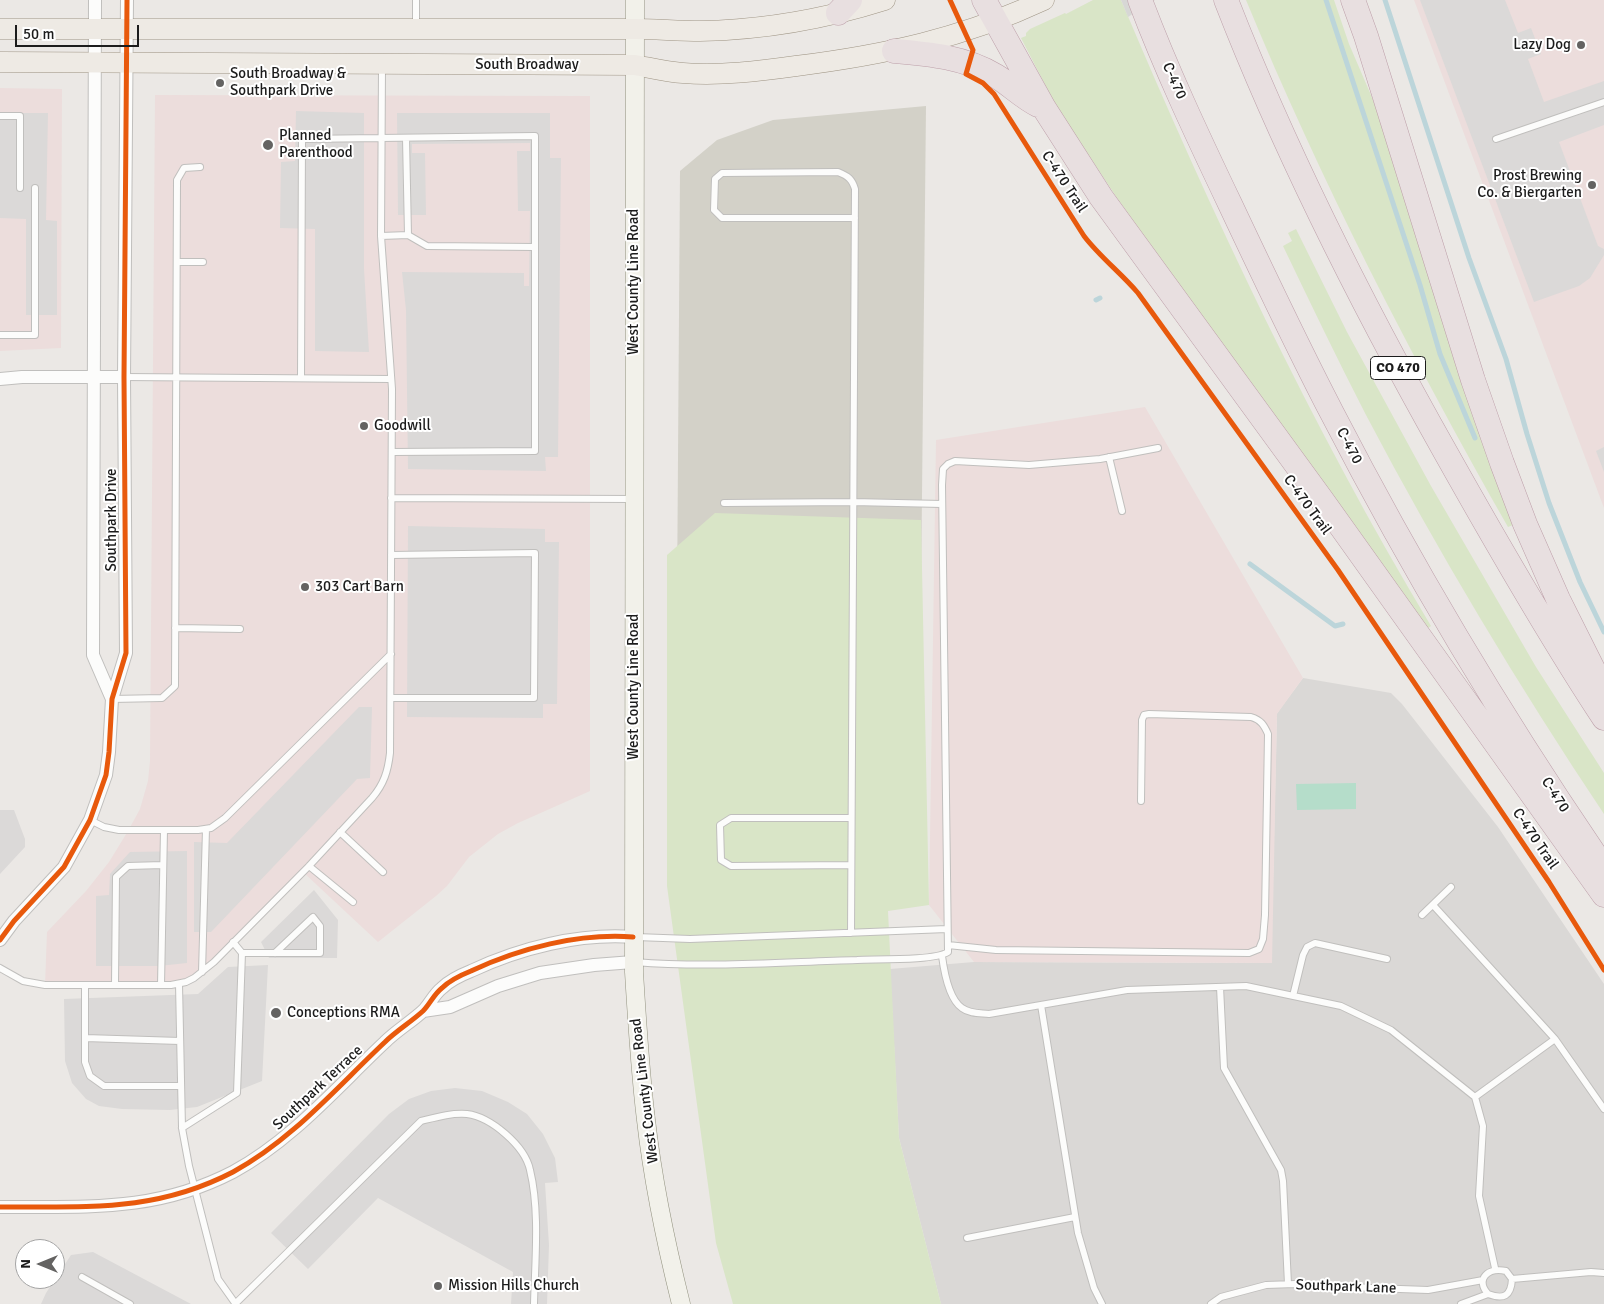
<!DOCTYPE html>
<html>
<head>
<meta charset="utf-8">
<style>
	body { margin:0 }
	#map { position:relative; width:1604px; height:1304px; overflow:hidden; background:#ebe8e5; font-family:Signika,sans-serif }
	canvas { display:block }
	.north { position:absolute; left:15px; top:1239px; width:50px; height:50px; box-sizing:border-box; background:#fff; border:1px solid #a4a4a4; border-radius:50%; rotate:270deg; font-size:14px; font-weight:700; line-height:20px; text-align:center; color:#1c1c1c }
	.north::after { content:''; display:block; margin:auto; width:18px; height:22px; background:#646362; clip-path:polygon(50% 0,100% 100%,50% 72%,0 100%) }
	.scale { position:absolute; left:15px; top:25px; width:124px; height:22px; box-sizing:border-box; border:2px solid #1c1c1c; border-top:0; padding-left:6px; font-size:15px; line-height:18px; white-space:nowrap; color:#1c1c1c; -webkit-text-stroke:4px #fff; paint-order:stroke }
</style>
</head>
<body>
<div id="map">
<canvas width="1604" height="1304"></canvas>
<div class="north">N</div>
<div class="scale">50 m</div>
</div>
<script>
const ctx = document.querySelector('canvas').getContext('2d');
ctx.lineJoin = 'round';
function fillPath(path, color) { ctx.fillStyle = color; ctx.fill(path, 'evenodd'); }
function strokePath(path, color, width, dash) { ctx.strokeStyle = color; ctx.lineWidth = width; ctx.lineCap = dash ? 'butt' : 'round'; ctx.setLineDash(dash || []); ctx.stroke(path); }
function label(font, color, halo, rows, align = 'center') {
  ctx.font = font + ' Signika,sans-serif'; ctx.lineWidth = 4; ctx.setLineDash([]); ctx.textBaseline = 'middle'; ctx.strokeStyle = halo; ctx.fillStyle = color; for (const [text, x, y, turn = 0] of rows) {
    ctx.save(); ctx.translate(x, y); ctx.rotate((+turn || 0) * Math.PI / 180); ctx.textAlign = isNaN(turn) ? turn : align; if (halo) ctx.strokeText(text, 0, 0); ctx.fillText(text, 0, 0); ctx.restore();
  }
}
const residential = new Path2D(`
	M1303,678L1391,693L1402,704L1498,827L1604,984V1304H941L899,1138L890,969L974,962L1271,963L1277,713Z`);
const commercial = new Path2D(`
	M1414,0H1604V508Z
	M0,88L62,89L61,348L0,351Z
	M155,95L590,96V791L518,823L498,834L469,857L447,886L436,896L378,942L303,872L214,962L186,982L45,985L47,932L86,891L109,862L128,831L140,809L148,781L150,761Z
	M1145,407L1303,678L1277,714L1272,963L974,962L929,905L936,440Z`);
const construction = new Path2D(`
	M926,106L918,885L675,886L680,171L717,140L773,120Z`);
const grass = new Path2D(`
	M1093,0H1121C1212,215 1311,426 1431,626L1427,629L1117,198L1056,106L1021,38L1026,36V33L1030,29L1065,13L1066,14Z
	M1246,0H1334L1349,44L1380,116L1513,525L1508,527C1411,356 1321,182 1246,0Z
	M1296,229L1347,332L1431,486L1536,667L1604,773V814C1518,685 1438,552 1366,415C1337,359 1310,302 1283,246L1292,241L1288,233Z
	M715,513L921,520L929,905L888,911L899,1138L941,1304H733L716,1243L667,886V555Z`);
const pitch = new Path2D(`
	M1356,783V809L1297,810L1296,784Z`);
const parking = new Path2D(`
	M1420,0H1505L1518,33L1531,28L1541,54L1528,59L1544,102L1604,81V125L1559,142L1598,246L1604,249V255L1590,278L1579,286L1534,302Z
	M296,111L364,113V269L369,352L315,351V229L280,228L281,162L295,161Z
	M0,113H48L46,220L57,221V315H26V219L0,218Z
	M397,113H550V158H561L558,457H545L546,471L408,469L406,310L402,272L524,273V286H529L530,211H518L517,151H530V143L412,144V153H425L426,215H398Z
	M1604,447V472L1596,451Z
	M408,526L545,529V542H559L557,704H543V718L407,717Z
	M359,707H372L370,778L357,779L211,932H194V842L227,843Z
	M0,810H14L25,839V847L0,874Z
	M187,851V963L159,966H96V896L109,895L110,874L130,852Z
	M314,890L338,920L337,958H269L261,942Z
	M268,965L262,1081L197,1107L170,1110L122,1109L99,1106L86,1099L72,1083L65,1061L64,999L198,994L228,967Z
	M455,1088L482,1091L508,1102L527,1114L543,1134L555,1158L558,1182L545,1183L549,1245L547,1304H511L513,1272L378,1198L308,1269L271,1233L389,1114L409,1099L431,1091Z
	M93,1252L191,1304H41L46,1293L71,1255Z`);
const pier = new Path2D(`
	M1121,0H1155L1128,17Z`);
const stream = new Path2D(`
	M1326,0L1420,285L1440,354L1475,438
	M1385,0L1469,258L1506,359L1527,434L1549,503L1580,582L1604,632
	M1096,300L1100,298
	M1250,564L1335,626L1343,624`);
const lane = new Path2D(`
	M416,0V26
	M0,116H20V188
	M1496,139L1604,102
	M408,235L427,246L535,247
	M381,236L408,235L406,138
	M177,262H203
	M0,335H35V188
	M124,377L391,379
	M301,378L302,139L535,136V451L392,452
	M1109,457L1122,511
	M391,498L633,499
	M724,503L853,502L942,504
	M175,628L240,629
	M391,698H534L535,553L391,555
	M112,699L162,698L175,686L177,180L184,168L200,167
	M90,820L104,827L119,830H198L211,828L225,818L391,654
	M340,832L383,872
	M851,865L731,866L721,860L720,825L731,818H851
	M309,866L353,902
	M1433,905L1555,1039L1604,1109
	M1422,915L1451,887
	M851,933L855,189C852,179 848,176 838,172L722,173L715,179L714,210L722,218H855
	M636,937L690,939L947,929
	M948,945L996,950L1249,953L1259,949L1263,939L1265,915L1268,734C1264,725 1261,720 1251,717L1149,714L1144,715L1142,720L1141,801
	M242,953H320V926L313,917L275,953
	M942,956C944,971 949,999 962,1008C970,1014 980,1013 989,1014L1127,990L1246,986L1341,1006L1391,1030L1475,1097L1483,1126L1479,1196L1495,1268
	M635,962C708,968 783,962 857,960C876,959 934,961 948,952L942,485L943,469L948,464L955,461L1029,465L1100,459L1158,448
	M0,968L23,981L45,985H171L186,982L194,978L214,962L309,866L372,798C384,784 388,771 390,753L392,389L381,236L382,67
	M202,972L206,829
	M179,984L182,1128L189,1166L218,1279L235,1303
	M85,985V1062L90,1076L104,1086H181
	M115,985L116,877L128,866L163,865
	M161,985L164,830
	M1220,987L1224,1068L1281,1170L1283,1181L1288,1284
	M1293,996L1303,955L1307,947L1315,943L1387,959
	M1041,1005L1078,1233L1094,1288L1102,1304
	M85,1038L180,1041
	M1475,1097L1555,1039
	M182,1128L237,1093L242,953L233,942
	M967,1238L1075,1217
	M82,1277L130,1304
	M1512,1279L1591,1272L1604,1273
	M235,1304L421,1121C437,1117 450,1113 467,1114C491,1117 525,1146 530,1170C540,1211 535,1261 534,1304
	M1211,1304L1221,1297L1266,1285L1295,1284L1372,1288L1428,1290L1483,1280
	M1461,1304L1488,1294C1504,1300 1511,1296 1512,1279L1506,1271C1488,1267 1475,1279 1488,1294`);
const street = new Path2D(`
	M95,0L93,655L112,699
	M0,379L22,377H124
	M0,940L14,921L64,867L90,820L106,775L109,752L112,699L126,653L124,377L127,0
	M423,1011L450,1007L498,986L540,973L594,965L633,962
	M0,1207C85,1206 154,1213 233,1172C292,1140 336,1088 385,1042C396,1031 411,1022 423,1011C430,1004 434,994 442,988C450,980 461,975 471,971C520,948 579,933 633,937`);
const secondary = new Path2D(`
	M635,0L634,972C637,1021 640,1071 646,1120C653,1182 666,1244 681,1304`);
const primary = new Path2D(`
	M0,29H635C656,29 678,31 700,31C763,30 825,19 885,0
	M0,62L635,65C651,68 667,72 683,73C720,76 760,71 796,66C884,55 963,38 1044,0`);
const highway = new Path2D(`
	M984,0L1044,108L1101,197L1322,500L1604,895
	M1140,0C1166,69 1198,137 1230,204C1263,274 1296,344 1332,413C1413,570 1504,722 1604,868
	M1226,0C1287,157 1364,308 1447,455C1497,544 1548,633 1604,718
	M1353,0L1366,36L1473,380L1502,463L1525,524L1558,599L1604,691
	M838,13L850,0
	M894,51C929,54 965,57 996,76C1011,85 1022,97 1038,105`);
const cycleway = new Path2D(`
	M950,0L973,50L966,74L983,83L994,94L1084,236C1100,257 1121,273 1138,293L1338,570L1549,882L1604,970
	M0,940L14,921L64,867L90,820L106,775L109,752L112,699L126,653L124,377L127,0
	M0,1207C85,1206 154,1213 233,1172C292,1140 336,1088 385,1042C396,1031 411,1022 423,1011C430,1004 434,994 442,988C450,980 461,975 471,971C520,948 579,933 633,937`);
const markers = [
	[1581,45,5,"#646362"],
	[220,83,5,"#646362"],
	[268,145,6,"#646362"],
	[1592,185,5,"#646362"],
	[364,426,5,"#646362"],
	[305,587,5,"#646362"],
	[276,1013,6,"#646362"],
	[438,1286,5,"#646362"]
];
const shields = [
	[1398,368,55]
];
const shieldNames = [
	["CO 470",1398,368]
];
const poiNames = [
	["Lazy Dog",1571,45,"right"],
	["South Broadway &",230,74],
	["Southpark Drive",230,91],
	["Planned",279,136],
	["Parenthood",279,153],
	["Prost Brewing",1582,176,"right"],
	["Co. & Biergarten",1582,193,"right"],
	["Goodwill",374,426],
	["303 Cart Barn",315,587],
	["Conceptions RMA",287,1013],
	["Mission Hills Church",448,1286]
];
const streetNames = [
	["South Broadway",527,65],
	["C-470",1174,81,66],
	["C-470 Trail",1064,182,57],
	["West County Line Road",634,282,-90],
	["C-470",1349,446,62],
	["C-470 Trail",1307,505,54],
	["Southpark Drive",112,520,-90],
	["West County Line Road",634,687,-90],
	["C-470",1555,795,57],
	["C-470 Trail",1535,839,56],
	["Southpark Terrace",318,1088,-43],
	["West County Line Road",645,1091,-97],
	["Southpark Lane",1346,1287,2]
];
fillPath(residential, '#dad8d6');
fillPath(commercial, '#ecdddc');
fillPath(construction, '#d3d1c8');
fillPath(grass, '#d9e5c7');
fillPath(pitch, '#b5ddca');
fillPath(parking, '#dbd9d8');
fillPath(pier, '#d7d7d5');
strokePath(stream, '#bcd5da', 5);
strokePath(lane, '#c0bfbd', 8);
strokePath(street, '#c0bfbd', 14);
strokePath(secondary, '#92927f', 19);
strokePath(primary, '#9e9484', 21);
strokePath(highway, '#bd9fa9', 25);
strokePath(lane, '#fcfcfb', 6);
strokePath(street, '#fcfcfb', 12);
strokePath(secondary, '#f2f1ea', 18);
strokePath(primary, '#eeeae4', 20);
strokePath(highway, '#e8dfe0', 24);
strokePath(cycleway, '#e8590c', 5);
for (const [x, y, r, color] of markers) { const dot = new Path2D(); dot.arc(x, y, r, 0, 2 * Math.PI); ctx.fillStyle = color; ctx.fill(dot); strokePath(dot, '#fff', 2); }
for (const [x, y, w] of shields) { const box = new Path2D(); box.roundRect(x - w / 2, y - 11.5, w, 23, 4); ctx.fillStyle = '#fff'; ctx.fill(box); strokePath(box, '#1c1c1c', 1); }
label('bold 14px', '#1c1c1c', null, shieldNames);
label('15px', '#1c1c1c', '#fff', poiNames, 'left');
label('15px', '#1c1c1c', '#fff', streetNames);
</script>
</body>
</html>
